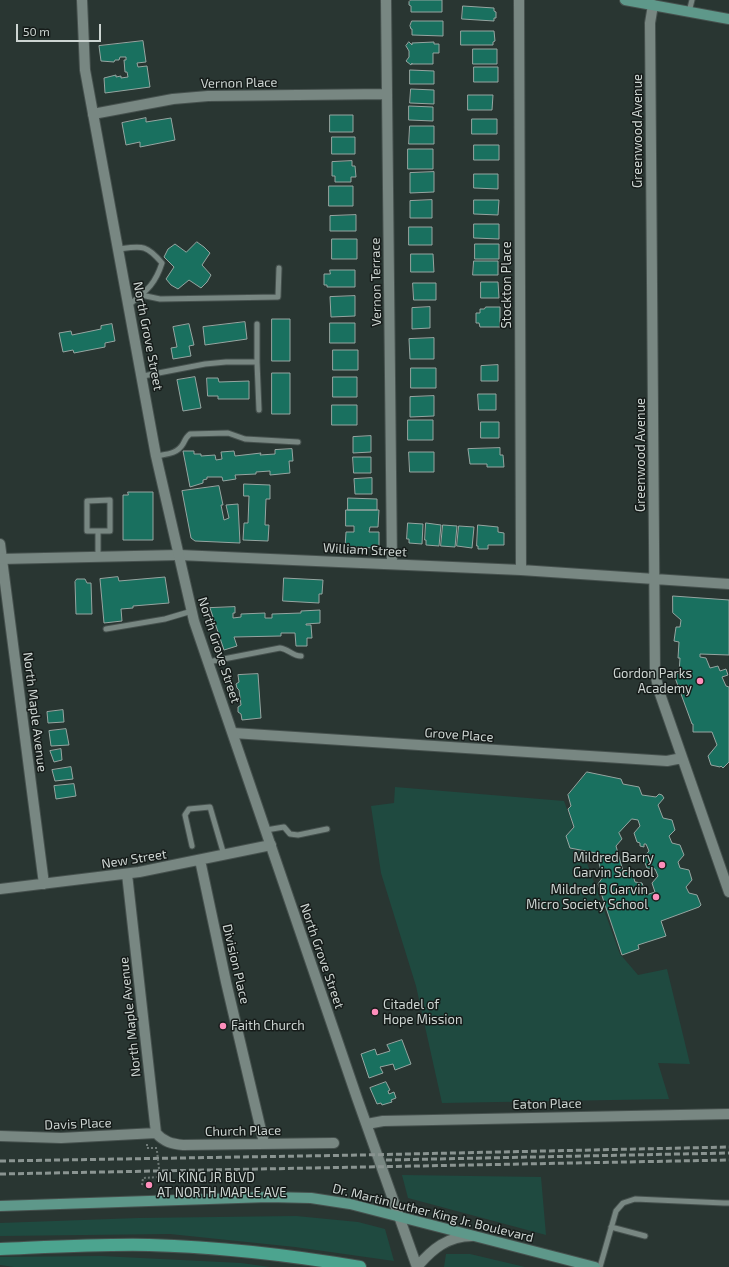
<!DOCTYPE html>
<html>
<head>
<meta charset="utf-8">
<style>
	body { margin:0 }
	#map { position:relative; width:729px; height:1267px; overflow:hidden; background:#293632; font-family:"Exo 2",sans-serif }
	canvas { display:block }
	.scale { position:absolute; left:16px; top:24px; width:85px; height:18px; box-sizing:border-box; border:2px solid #cdd5d2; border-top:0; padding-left:5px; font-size:12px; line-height:14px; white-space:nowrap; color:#cdd5d2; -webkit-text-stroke:3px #161c1a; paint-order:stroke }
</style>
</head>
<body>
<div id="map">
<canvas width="729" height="1267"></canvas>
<div class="scale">50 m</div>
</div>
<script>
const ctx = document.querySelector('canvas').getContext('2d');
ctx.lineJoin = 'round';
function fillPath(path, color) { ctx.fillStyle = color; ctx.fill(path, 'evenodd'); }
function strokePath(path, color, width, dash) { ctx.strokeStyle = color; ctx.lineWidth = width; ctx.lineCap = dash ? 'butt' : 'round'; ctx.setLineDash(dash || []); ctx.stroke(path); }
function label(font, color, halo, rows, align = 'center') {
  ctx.font = font + ' "Exo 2",sans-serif'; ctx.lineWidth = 3; ctx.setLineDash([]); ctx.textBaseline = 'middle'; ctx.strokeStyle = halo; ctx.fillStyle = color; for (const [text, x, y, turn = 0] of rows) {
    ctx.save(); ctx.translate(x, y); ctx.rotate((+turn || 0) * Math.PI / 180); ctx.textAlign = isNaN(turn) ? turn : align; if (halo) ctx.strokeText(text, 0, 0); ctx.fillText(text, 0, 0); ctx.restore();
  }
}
const green = new Path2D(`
	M395,787L564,801L573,826L566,837L572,849L583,852L620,954L638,975L667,969L690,1064L658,1063L669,1099L442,1103L416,986L381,873L371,806L394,803Z
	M402,1175L541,1177L546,1235L408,1198Z
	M296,1216L358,1222L385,1229L394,1261L295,1247L170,1234L0,1236V1223L138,1218Z
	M446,1254H470L525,1267H444Z
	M101,1256L241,1263L270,1267H14L0,1265V1257Z`);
const building = new Path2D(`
	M411,0H442V12H411V6L409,5V2Z
	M463,6L494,8V11L496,12V18H494V21L462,19Z
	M412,21H443V36L412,35V29H411L410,26Z
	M461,31H494L495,41L493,42V45H461Z
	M143,41L146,62L137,63L138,67L147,66L150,87L105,93L104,78L116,75V77L121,76V78L128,77L127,72H125L124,60H126V57H120L119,60H115L114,62L101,61L99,46Z
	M409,42L412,45V43L434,42V44H439V53H433V64H412V63L411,65L406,61L409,57V51L406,46Z
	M473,49H497V64H473Z
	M474,67H498V82H474Z
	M410,70L434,71V84H410Z
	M411,89L434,90V104L410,103Z
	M468,95H493L492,110H468Z
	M409,106L433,107V121L409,120Z
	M330,115H353V132H330Z
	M146,118V122L171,118L175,140L140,147V142L126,145L122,123Z
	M472,119H497V134H472Z
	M410,126H434V144H409Z
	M332,137H355V154H332Z
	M474,145H499V160H474Z
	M408,149H433V169H408Z
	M352,161V166H355L356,177H351V182H335V176H332V162Z
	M434,172V192L410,193V173Z
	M474,174H498V189L474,188Z
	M329,186H353V206H329Z
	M432,200V218H410V201Z
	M474,200H499L498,215L474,214Z
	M356,215V231H330V216Z
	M474,224H499V239L474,238Z
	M409,227H432V245H409Z
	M332,239H357V259H332Z
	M197,242L204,247L210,253L202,265L211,275L207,282L201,288L189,280L178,289L171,285L166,279L174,267L164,257L168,249L175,244L186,252Z
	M475,244H499V259H475Z
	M411,254H433L434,272H411Z
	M474,261H498V275H473Z
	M330,270H355V287H327V285H324V274H330Z
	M481,282H498L499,298H481Z
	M413,283H436V300H414Z
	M355,296V316L331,317L330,297Z
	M430,307V328L412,329V308Z
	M486,307H500V327H480L479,323H476V313H480V309H484Z
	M272,319H290V361H272Z
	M245,322L247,339L205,345L203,327Z
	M330,323H355V343H330Z
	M112,324L115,341L105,343V347L74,353L73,350L63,352L59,333L71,331L72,335L101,329V326Z
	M189,324L194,345L189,346L191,356L173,359L171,348L177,347L173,327Z
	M434,338V359H410L409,339Z
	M333,350H358V370H333Z
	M498,365V381H481V366Z
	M411,368H436V388H411Z
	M272,373H290V414H272Z
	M195,377L201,408L183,411L177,380Z
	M333,377H357V397H333Z
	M207,378H218L219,382L249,381V399H218V396H208Z
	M478,394H496V410H479Z
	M434,396V416L410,417V397Z
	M332,405H357V425H332Z
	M408,420H433V440H408Z
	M481,422H499V438H481Z
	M371,436V452L353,453V437Z
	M500,448V455H503L504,467H487V464H470L468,449Z
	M292,449L293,461H289L290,473L270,475V471L256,472V474L235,475L236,479L223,481L222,477H207V479L203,480V483L190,487L183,451H194V454H201V456L215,455L216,460L222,459L221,452L234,451L235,456L261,453L260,455L275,454V450Z
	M409,452H434V472H410Z
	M353,457H371V473H354Z
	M372,478V494H355L354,479Z
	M244,484L270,485V499H266L265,525H269L268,541L243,540L244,523H248L249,496H244Z
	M219,486L223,505H221L224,520L229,518L226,505L238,504L240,543L195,541L191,538L182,491Z
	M128,492H153V540H123V495H128Z
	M348,498L377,499V510H348Z
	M346,510H379L378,527H370L369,532H379V548L345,547L346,532H354V526H346Z
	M408,523L423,524L422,544L409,543V539H407Z
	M426,523L441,525L439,546L426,545V540H425Z
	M443,525L457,526L455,547L441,546Z
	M478,525L498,527V532L504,533V545H488V549H478V546H477Z
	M459,526L474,527L472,548L457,546Z
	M118,577L119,581L165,577L169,603L133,606V608L121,609L122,621L104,623L100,579Z
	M284,578L323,580L322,594H319V603L283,601Z
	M77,579H85L87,583H91L92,614H76L75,582Z
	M673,596L729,600V655L700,654V657L706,658L710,668L718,666L720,671L726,669L728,675L722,677L726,686L729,687V762L723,768L721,766L720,767L711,765L708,756L717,745L712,732H693V724H692L674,675L679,673L680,658H678L679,642L674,641L676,627H680L681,620L673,613Z
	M235,607V613H233V618L241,617V614L265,613V618H272V614L301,613V611L320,610V623L306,624V625H311L312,638H307V646H296L295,633H281V636L234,637L237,646L224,650L210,608Z
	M258,674L261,718L242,720L241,714L238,712V707L241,705L239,690L237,688L236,684L239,682L238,675Z
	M63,710L64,722L48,723L47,712Z
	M66,729L69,745L51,746L49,731Z
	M61,749L62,760L54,762L50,751Z
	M71,767L73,779L55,781L52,770Z
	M587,772L621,779L623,784L639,787L642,795L656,797L659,794L662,795L664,798L658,805L663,818L672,820L675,830L669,836L672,843L680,845L684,855L678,862L680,868L689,870L692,880L686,887L689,893L697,895L701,905L699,907L661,921L666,936L638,945L639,949L622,955L598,884L603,877L596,853L570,848L566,836L574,827L568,809L571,806L568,795ZM632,819L638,820L640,826L634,833L637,842L640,843V846L644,847V844H646L649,851L643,858L647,868L655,869L658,876L652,883L655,892L646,895L642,883L635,882L632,872L623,871L616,846L622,839L619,833Z
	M74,784L76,796L56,799L54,786Z
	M402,1040L411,1064L395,1070L393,1064L380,1067L383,1073L369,1078L361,1054L375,1049L377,1055L390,1051L387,1045Z
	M386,1082L390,1090L388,1091L389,1094L394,1092L396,1098L391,1100L392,1102L382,1105L381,1103L377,1104L370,1088Z`);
const path = new Path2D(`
	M147,1144V1148H157
	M142,1185L143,1178L160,1177`);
const service = new Path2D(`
	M689,12L692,0
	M118,249C142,246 146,244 162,263C155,285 146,291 129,305
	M141,295L160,299L278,297L279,268
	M257,362L259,410
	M143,376L205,364L226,362H257V324
	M156,456C167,454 177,454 183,444C185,440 186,437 190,434L228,433L245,439L298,442
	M98,557V531H110V500L87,501V531H98
	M106,629L165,619L192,611
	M208,662L280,648C289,649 292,656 301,656
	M266,830L284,827L290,834L298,835L327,829
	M192,846L185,815L189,809L210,807L224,855
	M611,1227L645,1236
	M600,1267L616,1211L623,1203L635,1199L724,1203H729`);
const minor = new Path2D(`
	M386,0L392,564
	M519,0L521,570
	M653,5L650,23L655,673L659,691L729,892
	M93,114L173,99L208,96L387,94
	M0,544L44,884
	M179,555L521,570L729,584
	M233,733L667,761L682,758
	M200,860L226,982L264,1143
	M127,874L156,1133
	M0,889L139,872L271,845
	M367,1124L383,1121L729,1114
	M156,1133C164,1142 172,1144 183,1145L334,1143
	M0,1136L61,1138L156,1133`);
const tertiary = new Path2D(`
	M0,559L179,555`);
const secondary = new Path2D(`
	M82,0L85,70L156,456L194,621L357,1098L417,1267
	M417,1267C432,1249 448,1236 472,1236`);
const primary = new Path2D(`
	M625,0L729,19
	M0,1206L268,1197L311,1198L350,1204L595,1267`);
const motorway = new Path2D(`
	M0,1249C49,1247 99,1244 149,1245C220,1247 290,1255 360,1267`);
const rail = new Path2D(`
	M386,1160L729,1153
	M0,1161L362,1155L729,1147
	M0,1174L729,1160`);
const pathBridge = new Path2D(`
	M157,1151L160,1177`);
const markers = [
	[700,681,4,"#fe8ebb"],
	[662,865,4,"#fe8ebb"],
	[656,897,4,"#fe8ebb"],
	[375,1012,4,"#fe8ebb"],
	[223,1026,4,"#fe8ebb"],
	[149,1185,4,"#fe8ebb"]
];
const streetNames = [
	["Vernon Place",239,83,-1],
	["Greenwood Avenue",638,131,-90],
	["Vernon Terrace",376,282,-91],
	["Stockton Place",507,285,-90],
	["North Grove Street",148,336,79],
	["Greenwood Avenue",641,455,-90],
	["William Street",365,550,3],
	["North Grove Street",219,650,72],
	["North Maple Avenue",35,712,83],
	["Grove Place",459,735,4],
	["New Street",134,859,-9],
	["North Grove Street",322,956,71],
	["Division Place",236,964,77],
	["North Maple Avenue",130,1017,-96],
	["Eaton Place",547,1104,-1],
	["Davis Place",78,1124,-2],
	["Church Place",243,1131,-1],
	["Dr. Martin Luther King Jr. Boulevard",433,1213,14]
];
const poiNames = [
	["Gordon Parks",692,674],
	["Academy",692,689],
	["Mildred Barry",654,858],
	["Garvin School",654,873],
	["Mildred B Garvin",648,890],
	["Micro Society School",648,905],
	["Citadel of",383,1005,"left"],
	["Hope Mission",383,1020,"left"],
	["Faith Church",231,1026,"left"],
	["ML KING JR BLVD",157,1178,"left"],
	["AT NORTH MAPLE AVE",157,1193,"left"]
];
fillPath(green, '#1f4a40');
fillPath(building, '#19705f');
strokePath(building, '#96a5a1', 1);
strokePath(service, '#46514e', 7);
strokePath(minor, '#46514e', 12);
strokePath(tertiary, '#46514e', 12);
strokePath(secondary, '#46514e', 12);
strokePath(primary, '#46514e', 12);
strokePath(motorway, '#46514e', 14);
strokePath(path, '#6e7976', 2, [2, 2]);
strokePath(service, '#788782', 5);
strokePath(minor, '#788782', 10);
strokePath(tertiary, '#788782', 10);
strokePath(secondary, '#788782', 10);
strokePath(primary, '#5e988a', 10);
strokePath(motorway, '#4ca48f', 12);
strokePath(rail, '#8a9491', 3, [6, 3]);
strokePath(pathBridge, '#6e7976', 2, [2, 2]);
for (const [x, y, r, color] of markers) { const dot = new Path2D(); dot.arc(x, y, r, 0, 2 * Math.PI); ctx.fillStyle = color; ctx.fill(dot); strokePath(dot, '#161c1a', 1.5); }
label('13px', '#cdd5d2', '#161c1a', streetNames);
label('13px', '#cdd5d2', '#161c1a', poiNames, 'right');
</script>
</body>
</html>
